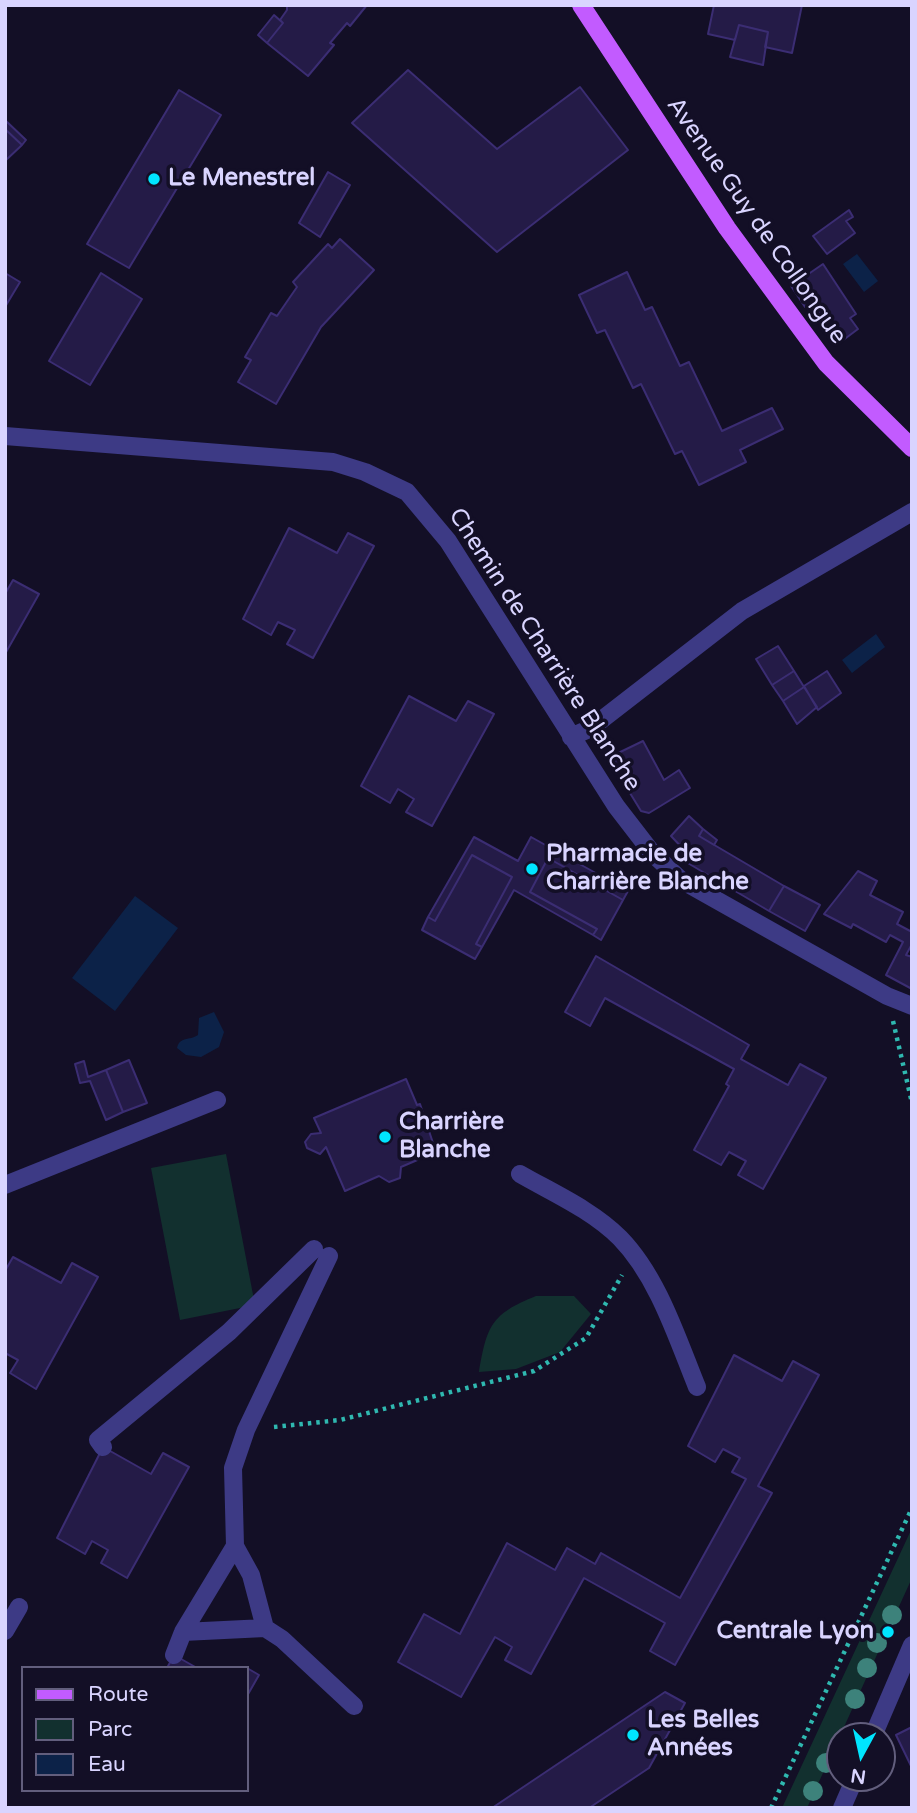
<!DOCTYPE html>
<html>
<head>
<meta charset="utf-8">
<style>
	body { margin:0 }
	#map { position:relative; width:917px; height:1813px; overflow:hidden; background:#130f26; font-family:"Varela Round",sans-serif }
	canvas { display:block }
	.frame { position:absolute; inset:0; border:7px solid #d9d4ff; pointer-events:none }
	.legend { position:absolute; left:21px; top:1666px; width:228px; height:126px; box-sizing:border-box; background:#130f26; border:2px solid #625e7d; margin:0; padding:9px 12px; list-style:none; font-size:21px; color:#d9d4ff }
	.legend li { display:flex; align-items:center; gap:14px; height:35px }
	.legend b { width:35px; border:2px solid #625e7d }
	.north { position:absolute; left:826px; top:1722px; width:70px; height:70px; box-sizing:border-box; background:#130f26; border:2px solid #625e7d; border-radius:50%; rotate:188deg; font-size:19px; font-weight:700; line-height:28px; text-align:center; color:#d9d4ff }
	.north::after { content:''; display:block; margin:auto; width:24px; height:32px; background:#00e5ff; clip-path:polygon(50% 0,100% 100%,50% 72%,0 100%) }
</style>
</head>
<body>
<div id="map">
<canvas width="917" height="1813"></canvas>
<div class="frame"></div>
<ul class="legend">
<li><b style="height:9px;background:#c25bff"></b>Route</li>
<li><b style="height:19px;background:#12302f"></b>Parc</li>
<li><b style="height:19px;background:#0c2248"></b>Eau</li>
</ul>
<div class="north">N</div>
</div>
<script>
const ctx = document.querySelector('canvas').getContext('2d');
ctx.lineJoin = 'round';
function fillPath(path, color) { ctx.fillStyle = color; ctx.fill(path, 'evenodd'); }
function strokePath(path, color, width, dash) { ctx.strokeStyle = color; ctx.lineWidth = width; ctx.lineCap = dash ? 'butt' : 'round'; ctx.setLineDash(dash || []); ctx.stroke(path); }
function label(font, color, halo, rows, align = 'center') {
  ctx.font = font + ' "Varela Round",sans-serif'; ctx.lineWidth = 7; ctx.setLineDash([]); ctx.textBaseline = 'middle'; ctx.strokeStyle = halo; ctx.fillStyle = color; for (const [text, x, y, turn = 0] of rows) {
    ctx.save(); ctx.translate(x, y); ctx.rotate((+turn || 0) * Math.PI / 180); ctx.textAlign = isNaN(turn) ? turn : align; if (halo) ctx.strokeText(text, 0, 0); ctx.fillText(text, 0, 0); ctx.restore();
  }
}
const green = new Path2D(`
	M226,1154L255,1305L180,1320L151,1168Z
	M536,1296H574L591,1314L560,1352L516,1369L479,1372C487,1326 491,1314 536,1296Z
	M912,1528V1578L807,1808H782Z`);
const water = new Path2D(`
	M857,254L878,281L864,292L843,264Z
	M876,634L885,647L852,673L842,660Z
	M135,896L178,928L115,1011L72,978Z
	M214,1012L224,1032L219,1047L201,1057L186,1055L177,1048C180,1036 189,1041 198,1035L199,1018Z`);
const building = new Path2D(`
	M287,5H367L350,26L347,23L330,43L334,45L308,76L267,43L283,23L280,20L287,10Z
	M714,5H802L792,53L765,47L768,32L739,25L735,40L708,34Z
	M274,15L283,23L267,43L258,35Z
	M739,25L768,32L763,65L730,57Z
	M408,70L497,149L580,87L628,150L497,252L352,123Z
	M179,90L221,115L129,268L87,244Z
	M5,120L26,140L22,145L5,129Z
	M5,129L22,145L5,161Z
	M328,172L350,185L320,237L299,223Z
	M849,210L853,217L846,221L855,233L827,254L813,236Z
	M340,239L374,270L321,327L276,404L238,382L251,360L245,357L271,313L277,316L297,287L293,282L328,244L332,248Z
	M823,264L856,314L850,318L858,329L842,341L812,303L805,307L791,286Z
	M627,272L645,310L652,307L680,366L689,362L722,431L772,408L783,429L740,450L746,462L699,485L682,451L675,454L641,384L633,388L605,330L597,333L579,295Z
	M5,273L20,282L5,307Z
	M101,273L142,299L90,385L49,361Z
	M289,528L337,553L348,533L374,546L313,658L287,644L295,630L278,622L271,635L243,619Z
	M13,580L39,594L5,654V594Z
	M778,646L794,671L772,685L756,659Z
	M794,671L804,687L783,701L772,685Z
	M827,671L841,693L818,710L804,686Z
	M804,687L817,707L797,724L783,701Z
	M409,696L456,721L468,701L494,714L432,826L406,812L414,799L398,789L390,803L361,786Z
	M643,741L664,780L679,770L690,788L649,813L641,811L622,780L612,756Z
	M689,816L703,829L699,836L784,886L769,911L686,862L687,853L671,836Z
	M703,829L717,840L714,845L699,836Z
	M474,837L518,861L531,837L628,891L623,900L548,858L530,892L597,929L593,935L514,890L482,947L476,944L512,877L472,855L435,921L428,917Z
	M472,855L512,877L476,944L482,947L475,959L422,930L428,917L435,921Z
	M548,858L623,900L601,940L593,935L597,929L530,892Z
	M858,871L877,881L870,895L903,912L897,924L912,932V944L906,955L912,957V989L886,975L903,942L890,935L886,942L853,924L851,928L824,914Z
	M784,886L820,905L805,931L769,911Z
	M596,956L749,1045L741,1059L788,1085L800,1064L826,1078L763,1189L738,1175L746,1161L729,1152L721,1165L694,1150L729,1086L726,1084L734,1069L605,998L590,1026L565,1012Z
	M129,1060L147,1103L123,1112L106,1070Z
	M84,1061L88,1077L106,1070L123,1112L106,1120L90,1081L80,1083L75,1064Z
	M406,1079L417,1105L420,1104L436,1152L401,1167L400,1178L389,1182L379,1176L345,1191L326,1147L320,1154L307,1148L305,1142L311,1134L321,1133L314,1118Z
	M13,1257L61,1283L72,1263L98,1277L36,1389L10,1373L18,1360L5,1353V1271Z
	M734,1355L782,1381L793,1361L819,1375L758,1486L772,1493L675,1665L650,1651L665,1623L584,1578L531,1674L505,1660L512,1647L495,1637L461,1697L398,1662L424,1614L460,1634L507,1543L555,1570L567,1548L595,1564L601,1553L680,1598L746,1479L732,1472L740,1458L723,1449L715,1462L688,1446Z
	M103,1447L151,1474L163,1453L189,1467L127,1578L101,1563L108,1550L92,1541L85,1554L57,1538Z
	M174,1655L197,1668H167Z
	M247,1668L259,1675L247,1696Z
	M665,1692L685,1703L649,1768L589,1808H492Z
	M912,1727V1768L896,1735Z`);
const path = new Path2D(`
	M893,1021L912,1103
	M274,1427L340,1420L534,1371L586,1338L622,1275
	M771,1808L912,1508`);
const minor = new Path2D(`
	M5,436L333,462L365,472L407,492L448,541L616,806L653,854L681,880L887,996L912,1006
	M571,737L591,728L742,611L912,512
	M520,1174C553,1193 592,1210 620,1238C658,1277 677,1338 697,1387
	M5,1185L217,1100
	M103,1447L98,1440L229,1332L314,1249
	M265,1628L251,1575L235,1546L233,1468L246,1430L329,1256
	M5,1631L19,1607
	M183,1632L235,1546
	M174,1655L183,1632L265,1628L282,1639L354,1706
	M873,1736L912,1645
	M842,1808L855,1778`);
const major = new Path2D(`
	M581,5L727,228L826,363L912,448`);
const trees = [
	[892,1615],
	[877,1643],
	[867,1668],
	[855,1699],
	[826,1763],
	[813,1791]
];
const markers = [
	[154,179,7,"#00e5ff"],
	[532,869,7,"#00e5ff"],
	[385,1137,7,"#00e5ff"],
	[888,1632,7,"#00e5ff"],
	[633,1735,7,"#00e5ff"]
];
const poiNames = [
	["Le Menestrel",168,179],
	["Pharmacie de",546,855],
	["Charrière Blanche",546,883],
	["Charrière",399,1123],
	["Blanche",399,1151],
	["Centrale Lyon",874,1632,"right"],
	["Les Belles",647,1721],
	["Années",647,1749]
];
const streetNames = [
	["Avenue Guy de Collongue",756,221,55],
	["Chemin de Charrière Blanche",544,650,57]
];
fillPath(green, '#12302f');
fillPath(water, '#0c2248');
fillPath(building, '#241b47');
strokePath(building, '#3b2d73', 2);
strokePath(path, '#2fb8b0', 4.5, [3.5, 5]);
strokePath(minor, '#3d3a85', 18);
strokePath(major, '#c25bff', 18);
ctx.fillStyle = '#3d827b';
for (const [x, y] of trees) { ctx.beginPath(); ctx.arc(x, y, 10, 0, 2 * Math.PI); ctx.fill(); }
for (const [x, y, r, color] of markers) { const dot = new Path2D(); dot.arc(x, y, r, 0, 2 * Math.PI); ctx.fillStyle = color; ctx.fill(dot); strokePath(dot, '#130f26', 2.5); }
label('bold 24px', '#d9d4ff', '#130f26', poiNames, 'left');
label('24px', '#d9d4ff', '#130f26', streetNames);
</script>
</body>
</html>
